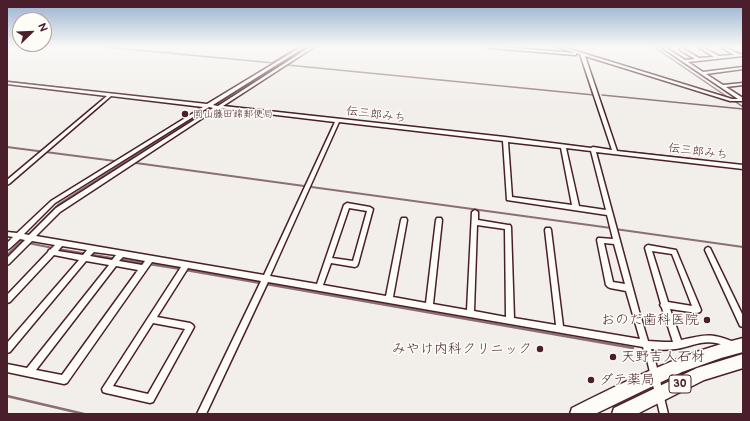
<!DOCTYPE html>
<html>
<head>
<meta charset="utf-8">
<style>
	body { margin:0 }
	#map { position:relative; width:750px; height:421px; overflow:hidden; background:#f2efeb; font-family:"Balsamiq Sans",sans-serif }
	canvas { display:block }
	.frame { position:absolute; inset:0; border:8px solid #4a1f2b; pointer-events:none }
	.north { position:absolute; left:12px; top:12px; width:40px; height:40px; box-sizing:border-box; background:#fdfcf7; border:1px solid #b5a4a5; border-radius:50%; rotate:67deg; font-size:11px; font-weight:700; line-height:16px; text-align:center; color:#4a1f2b }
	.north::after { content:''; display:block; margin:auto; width:14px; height:18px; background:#4a1f2b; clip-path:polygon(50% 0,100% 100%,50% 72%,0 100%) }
</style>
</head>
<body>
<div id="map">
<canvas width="750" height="421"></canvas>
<div class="frame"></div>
<div class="north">N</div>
</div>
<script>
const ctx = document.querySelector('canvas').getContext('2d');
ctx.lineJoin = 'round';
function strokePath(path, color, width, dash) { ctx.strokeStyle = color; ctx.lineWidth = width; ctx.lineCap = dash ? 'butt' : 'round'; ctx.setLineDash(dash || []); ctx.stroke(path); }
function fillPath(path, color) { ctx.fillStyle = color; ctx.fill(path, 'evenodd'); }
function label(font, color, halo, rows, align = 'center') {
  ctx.font = font + ' "Balsamiq Sans","Klee One",sans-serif'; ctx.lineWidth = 3; ctx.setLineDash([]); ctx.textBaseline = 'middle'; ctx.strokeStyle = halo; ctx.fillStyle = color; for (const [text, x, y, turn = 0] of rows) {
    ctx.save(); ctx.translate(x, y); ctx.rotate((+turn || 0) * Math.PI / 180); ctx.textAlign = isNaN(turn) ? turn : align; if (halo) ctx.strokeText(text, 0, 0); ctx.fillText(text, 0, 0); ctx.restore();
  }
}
const streamFar2 = new Path2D(`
	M104,47L274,63
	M564,47L727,97
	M654,47L726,96
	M580,55L593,95
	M272,63L298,47
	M287,65L594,95
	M7,81L150,98
	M602,95L743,109
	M733,100L743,107
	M218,103L227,106L396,125
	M215,105L308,47
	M420,128L430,129
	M162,138L204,112`);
const streamFar1 = new Path2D(`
	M550,143L593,148
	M7,147L115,161
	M619,151L702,160
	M136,163L611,228
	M615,229L743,247
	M27,236L59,204L164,137
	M28,243L53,248
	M58,249L124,260
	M7,255L23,239`);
const stream = new Path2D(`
	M118,259L181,269
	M186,270L633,348
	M7,396L84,414`);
const canal = new Path2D(`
	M501,47H516L575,52L577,53L575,54L503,48Z`);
const street = new Path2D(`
	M301,47H305L213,105L218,106L310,47H314L223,106L505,137L591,148L593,147L612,150L580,54L576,53V55H575L490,48L488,47H500L575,53L558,47H563L732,99H738L661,47H665L685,60L695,59L680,50V48H682L699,58L714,57L698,47H702L719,56L734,55L721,47C730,47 735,55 743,54V56L688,62L703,72L743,67V69L706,74L723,85L743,83V85L726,87L743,98V101H730L585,56L617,151L743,165V169L596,152L639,311L648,341L664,342H673L662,308L660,305L661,304L645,248L646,246L648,245L676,250L701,310L700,312L697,313L670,309L681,340C706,335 711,332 736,343L737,346L736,349L733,350C727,347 722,344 716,343C702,340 689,347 676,349C667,350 659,350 651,349L656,364L668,414H660L648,364L643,347L268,282L206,414H197L261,281L188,268L157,317L190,323L193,325L194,327L153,402L150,403L106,393L103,392L102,389L181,267L152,262L67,383L64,384L7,372V364L27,368L109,265L86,261L10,352L7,353V343L79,260L54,255L10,302L7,303V295L48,252L49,250L51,249L55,245L32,241L9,264L7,265V258L25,240L20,239L9,249L7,250V243L13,237L7,236V232L17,233L51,201L203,107L111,96L9,184L7,185V180L107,96L7,84V82L207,104ZM209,107L213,108L56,208L29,235L24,234L55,203ZM218,108L335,122L264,275L36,236L60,212ZM339,122L503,141L507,200L607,215L613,239L600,238H598L597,240L606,285L608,287L610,288L626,291L640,339L563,326L551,230L550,228H546L545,230L556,325L514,318L511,227L510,225H508L478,220V212L475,210L472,212L467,310L433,304L442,220L441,218H437L436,220L426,303L393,297L407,220L406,218H402L401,220L386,296L323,285L331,263L355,267L357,266L358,264L373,209L370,207L347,203L344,205L317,284L270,276ZM508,142L561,148L572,205L512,197ZM566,148L591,151L606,210L579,206ZM349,208L367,211L353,261L332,258ZM477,225L505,229L506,317L474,311ZM604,243L614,244L625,284L613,282ZM62,246L87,250L83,255L58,251ZM652,251L672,254L692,306L668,302ZM94,252L116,255L112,260L90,256ZM123,257L145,261L142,265L119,261ZM116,266L138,270L62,375L36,370ZM153,323L185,329L148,394L113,386Z
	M708,247L710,248L711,250L743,316V327L740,326L705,250L706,248Z`);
const highway = new Path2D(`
	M743,338V352L721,358L682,372L595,414H570L572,408C628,380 682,353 743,338Z
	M743,354V368L704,380L637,414H612L614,408L697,368Z`);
const markers = [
	[185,114,4,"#4a1f2b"],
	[707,320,4,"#4a1f2b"],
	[540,349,4,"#4a1f2b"],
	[613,357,4,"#4a1f2b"],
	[591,380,4,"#4a1f2b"]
];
const farPoinames = [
	["岡山藤田錦郵便局",193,114]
];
const shields = [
	[680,384,22]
];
const shieldNames = [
	["30",680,384]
];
const streetNames = [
	["伝三郎みち",376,115,7],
	["伝三郎みち",698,152,7]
];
const nearPoinames = [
	["おのだ歯科医院",699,320],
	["みやけ内科クリニック",532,349],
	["天野吉人石材",621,357,"left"],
	["ダテ薬局",599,380,"left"]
];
strokePath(streamFar2, '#8b6f75', 1.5);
strokePath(streamFar1, '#8b6f75', 2);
strokePath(stream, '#8b6f75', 2.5);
fillPath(canal, '#b7a5a6');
strokePath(street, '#4a1f2b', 3);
strokePath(highway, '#4a1f2b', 3);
fillPath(street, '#fdfcf7');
fillPath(highway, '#fdfcf7');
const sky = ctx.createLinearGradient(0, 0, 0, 106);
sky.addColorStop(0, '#94aece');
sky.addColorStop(0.44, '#f9f8f6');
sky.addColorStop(1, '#f9f8f600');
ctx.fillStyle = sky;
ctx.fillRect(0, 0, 750, 106);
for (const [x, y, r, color] of markers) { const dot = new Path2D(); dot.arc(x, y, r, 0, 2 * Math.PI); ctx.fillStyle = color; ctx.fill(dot); strokePath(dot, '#fdfcf7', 1.5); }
label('10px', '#4a1f2b', '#fdfcf7', farPoinames, 'left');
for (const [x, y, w] of shields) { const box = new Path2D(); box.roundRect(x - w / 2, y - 9, w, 18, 3); ctx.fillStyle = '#fdfcf7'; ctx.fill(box); strokePath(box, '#4a1f2b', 1); }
label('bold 11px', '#4a1f2b', null, shieldNames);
label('12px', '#4a1f2b', '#fdfcf7', streetNames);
label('14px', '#4a1f2b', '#fdfcf7', nearPoinames, 'right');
</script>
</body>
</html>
